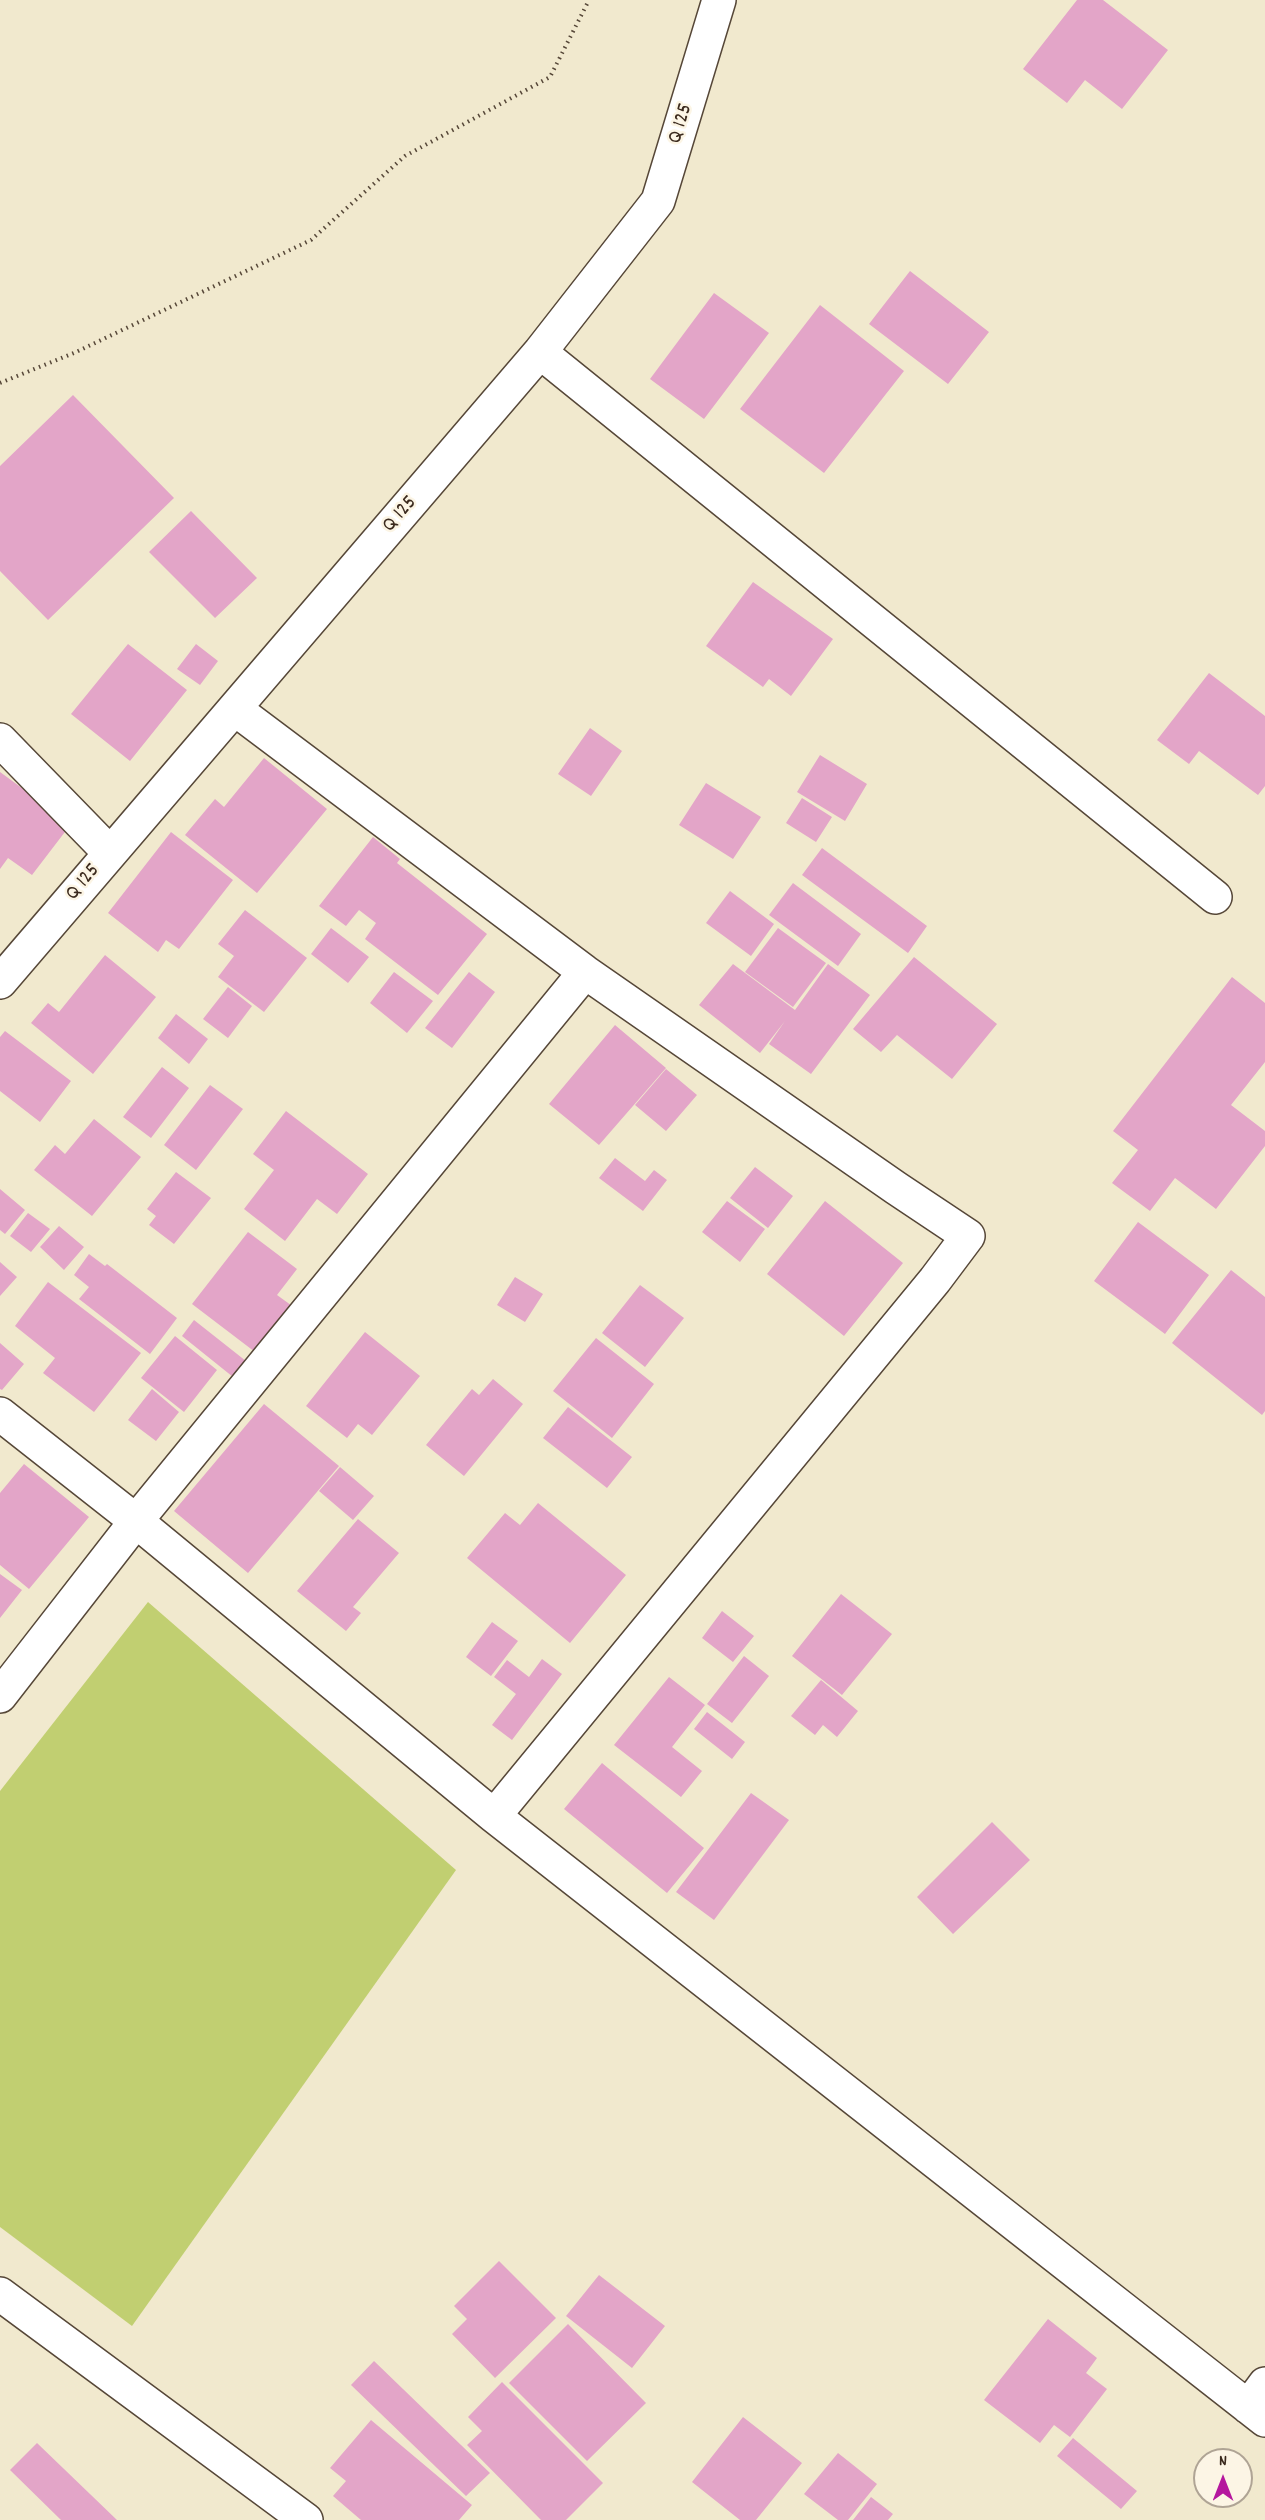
<!DOCTYPE html>
<html>
<head>
<meta charset="utf-8">
<style>
	body { margin:0 }
	#map { position:relative; width:1265px; height:2520px; overflow:hidden; background:#f1e9ce; font-family:Dekko,sans-serif }
	canvas { display:block }
	.north { position:absolute; left:1193px; top:2448px; width:60px; height:60px; box-sizing:border-box; background:#fcf5e5; border:2px solid #afa495; border-radius:50%; rotate:0deg; font-size:16px; font-weight:700; line-height:24px; text-align:center; color:#3b2a1e }
	.north::after { content:''; display:block; margin:auto; width:21px; height:27px; background:#b5179e; clip-path:polygon(50% 0,100% 100%,50% 72%,0 100%) }
</style>
</head>
<body>
<div id="map">
<canvas width="1265" height="2520"></canvas>
<div class="north">N</div>
</div>
<script>
const ctx = document.querySelector('canvas').getContext('2d');
ctx.lineJoin = 'round';
function fillPath(path, color) { ctx.fillStyle = color; ctx.fill(path, 'evenodd'); }
function strokePath(path, color, width, dash) { ctx.strokeStyle = color; ctx.lineWidth = width; ctx.lineCap = dash ? 'butt' : 'round'; ctx.setLineDash(dash || []); ctx.stroke(path); }
function label(font, color, halo, rows, align = 'center') {
  ctx.font = font + ' Dekko,sans-serif'; ctx.lineWidth = 5; ctx.setLineDash([]); ctx.textBaseline = 'middle'; ctx.strokeStyle = halo; ctx.fillStyle = color; for (const [text, x, y, turn = 0] of rows) {
    ctx.save(); ctx.translate(x, y); ctx.rotate((+turn || 0) * Math.PI / 180); ctx.textAlign = isNaN(turn) ? turn : align; if (halo) ctx.strokeText(text, 0, 0); ctx.fillText(text, 0, 0); ctx.restore();
  }
}
const green = new Path2D(`
	M148,1602L456,1870L132,2326L0,2227V1791Z`);
const building = new Path2D(`
	M1077,0H1103L1168,50L1122,109L1085,80L1067,103L1023,69Z
	M910,271L989,332L948,384L869,324Z
	M714,293L769,333L704,419L650,379Z
	M820,305L904,371L824,473L740,409Z
	M73,395L174,498L48,620L0,571V466Z
	M191,511L257,578L215,618L149,552Z
	M753,582L833,639L791,696L769,679L763,687L706,646Z
	M128,644L187,690L130,761L71,714Z
	M196,644L218,661L200,685L177,669Z
	M1209,673L1265,716V786L1258,795L1199,751L1189,764L1157,740Z
	M590,728L622,751L591,796L558,774Z
	M820,755L867,784L845,821L797,792Z
	M264,758L327,809L257,893L185,835L215,799L224,807Z
	M0,772L71,824L32,875L8,858L0,869Z
	M706,783L761,817L733,859L679,825Z
	M802,798L832,817L816,842L786,823Z
	M171,832L233,880L179,949L166,940L158,952L108,913Z
	M373,837L400,859L397,863L487,934L438,995L365,939L376,923L359,910L346,926L319,906Z
	M822,848L927,926L908,953L802,875Z
	M793,883L861,934L838,966L769,915Z
	M730,891L774,924L751,956L706,923Z
	M245,910L307,958L264,1012L218,977L234,956L218,944Z
	M331,928L369,957L348,983L311,954Z
	M778,928L826,963L793,1007L745,972Z
	M105,955L156,997L93,1074L31,1023L48,1003L59,1012Z
	M914,957L997,1024L952,1079L897,1035L881,1052L853,1029Z
	M733,964L795,1010L828,964L870,995L811,1074L769,1044L785,1021L760,1053L699,1005Z
	M394,972L433,1001L407,1033L370,1003Z
	M469,972L495,992L452,1048L425,1028Z
	M1232,977L1265,1003V1062L1231,1105L1265,1131V1146L1216,1209L1175,1178L1150,1211L1112,1183L1138,1150L1113,1131Z
	M228,987L252,1006L228,1038L203,1019Z
	M176,1014L208,1039L189,1064L158,1038Z
	M615,1025L666,1068L599,1145L549,1104Z
	M5,1031L71,1081L40,1122L0,1091V1037Z
	M162,1067L189,1088L151,1138L123,1117Z
	M666,1069L697,1095L666,1131L635,1105Z
	M210,1085L243,1109L196,1170L164,1145Z
	M286,1111L368,1174L337,1214L317,1199L285,1241L244,1209L274,1170L253,1154Z
	M94,1119L141,1157L92,1216L34,1170L55,1145L65,1154Z
	M615,1158L645,1181L654,1170L667,1180L643,1211L599,1178Z
	M755,1167L793,1196L768,1228L730,1198Z
	M176,1172L211,1198L174,1244L149,1225L156,1216L147,1209Z
	M0,1189L25,1210L5,1234L0,1230Z
	M727,1201L765,1229L740,1262L702,1232Z
	M825,1201L903,1263L844,1336L767,1274Z
	M28,1213L50,1229L31,1252L10,1236Z
	M1138,1222L1209,1275L1165,1334L1094,1281Z
	M59,1226L84,1247L64,1270L40,1247Z
	M248,1232L297,1269L277,1295L295,1308L259,1355L192,1304Z
	M89,1254L105,1266L107,1264L177,1318L150,1354L79,1299L89,1287L74,1275Z
	M0,1262L17,1277L0,1296Z
	M1231,1270L1265,1297V1411L1262,1415L1172,1343Z
	M515,1277L543,1294L525,1322L497,1305Z
	M48,1282L141,1353L94,1412L43,1373L55,1358L15,1326Z
	M640,1285L684,1318L645,1367L602,1333Z
	M194,1320L251,1365L238,1381L182,1336Z
	M365,1332L420,1376L372,1435L358,1424L347,1438L306,1406Z
	M175,1336L217,1370L184,1412L141,1378Z
	M596,1338L654,1384L612,1438L553,1391Z
	M0,1343L24,1364L2,1390L0,1389Z
	M493,1379L523,1404L464,1476L426,1445L472,1389L479,1395Z
	M152,1389L179,1412L156,1441L128,1420Z
	M264,1404L339,1466L248,1573L174,1511Z
	M568,1407L632,1457L607,1488L543,1438Z
	M24,1464L89,1517L29,1589L0,1565V1493Z
	M340,1467L374,1496L353,1520L319,1491Z
	M538,1503L626,1575L570,1643L467,1558L505,1513L520,1525Z
	M358,1519L399,1553L353,1607L361,1613L346,1631L297,1591Z
	M0,1574L22,1590L0,1618Z
	M841,1594L892,1634L842,1695L792,1656Z
	M722,1611L754,1636L733,1662L702,1638Z
	M492,1622L518,1641L491,1676L466,1657Z
	M744,1656L769,1676L732,1723L707,1704Z
	M542,1659L562,1674L512,1740L492,1725L516,1694L494,1677L507,1660L529,1677Z
	M669,1677L705,1705L672,1747L702,1771L681,1797L614,1745Z
	M821,1680L858,1711L837,1737L823,1725L815,1735L791,1716Z
	M707,1712L745,1742L732,1759L694,1729Z
	M602,1763L704,1848L667,1893L564,1809Z
	M751,1793L789,1820L714,1920L676,1892Z
	M992,1822L1030,1860L953,1934L917,1897Z
	M499,2261L556,2318L495,2378L452,2334L467,2319L454,2306Z
	M599,2275L665,2326L632,2368L566,2316Z
	M1048,2319L1097,2358L1086,2373L1107,2389L1070,2437L1054,2425L1040,2443L984,2400Z
	M568,2324L646,2403L587,2461L509,2383Z
	M374,2361L490,2473L466,2496L351,2385Z
	M502,2382L603,2483L566,2520H541L467,2445L482,2431L468,2417Z
	M743,2417L802,2463L756,2520H740L692,2482Z
	M371,2420L472,2505L459,2520H361L333,2496L346,2481L330,2468Z
	M1073,2438L1137,2491L1121,2509L1057,2456Z
	M37,2443L117,2520H61L10,2470Z
	M838,2453L877,2484L848,2520H838L804,2494Z
	M871,2497L893,2514L888,2520H853Z`);
const path = new Path2D(`
	M0,383L74,353L311,240L405,156L550,77L589,0`);
const minor = new Path2D(`
	M540,352L1215,897
	M235,709L585,972L896,1188L968,1236L935,1280L494,1816
	M0,740L110,853
	M0,982L540,352L658,201L719,0
	M0,1414L136,1521L494,1816L1265,2420
	M0,1696L136,1521L585,972
	M0,2294L306,2520
	M1248,2407L1265,2384`);
const streetNames = [
	["Q 125",682,124,-73],
	["Q 125",401,515,-49],
	["Q 125",84,883,-50]
];
fillPath(green, '#c1cf71');
fillPath(building, '#e3a5c8');
strokePath(minor, '#564738', 36);
strokePath(path, '#564738', 4, [1.5, 4.5]);
strokePath(minor, '#fff', 33);
label('21px', '#3b2a1e', '#fcf5e5', streetNames);
</script>
</body>
</html>
